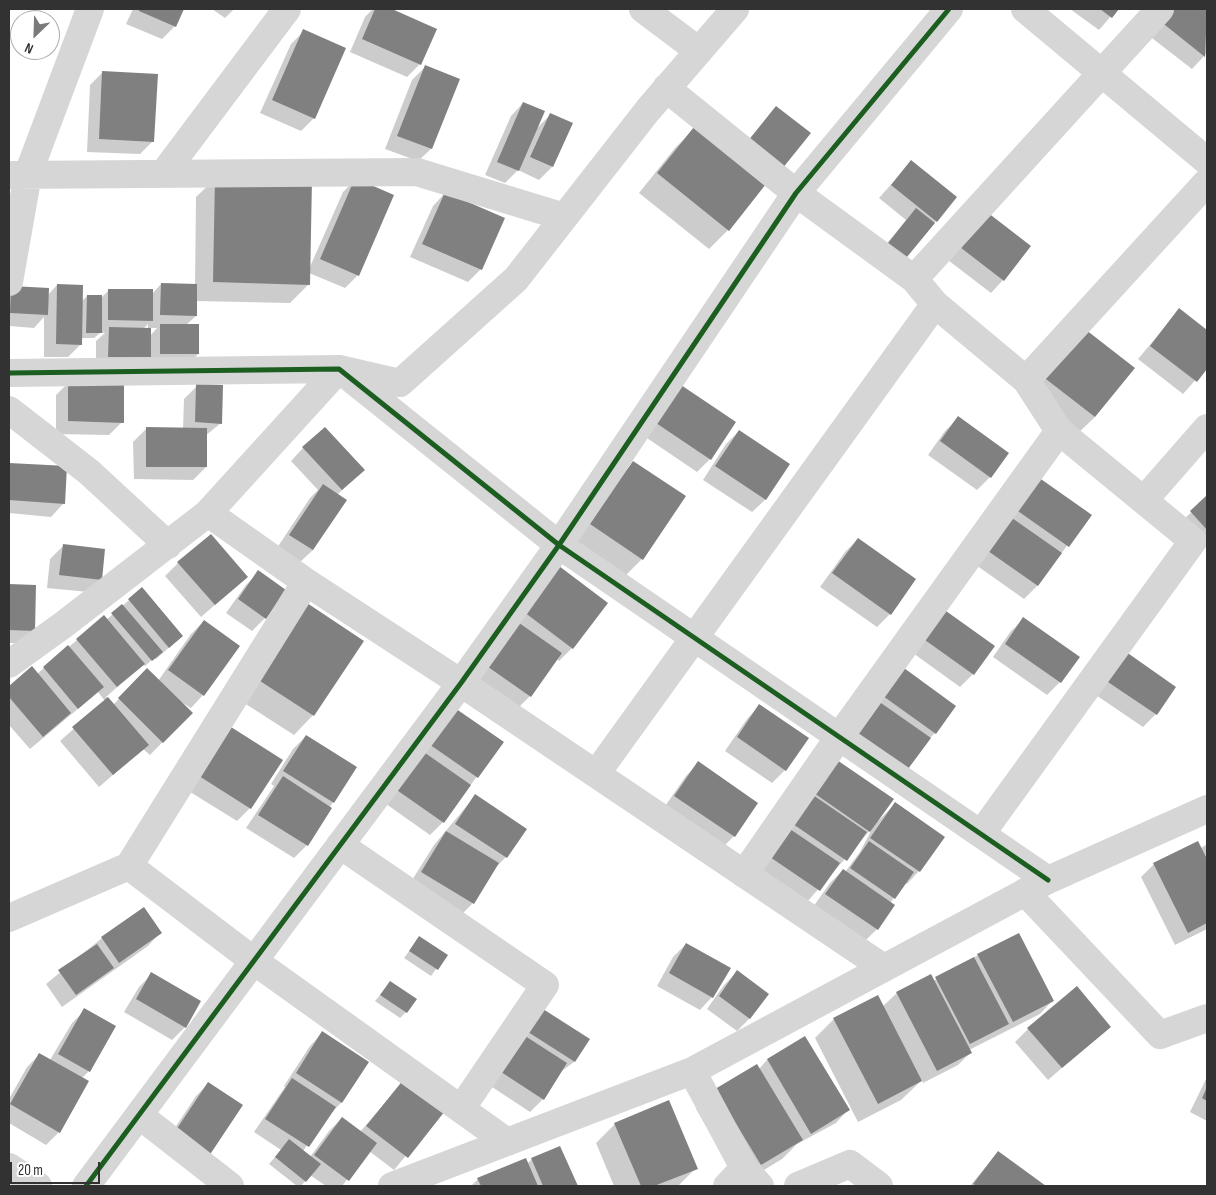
<!DOCTYPE html>
<html>
<head>
<meta charset="utf-8">
<style>
	body { margin:0 }
	#map { position:relative; width:1216px; height:1195px; overflow:hidden; background:#fff; font-family:"Sofia Sans Condensed",sans-serif }
	canvas { display:block }
	.frame { position:absolute; inset:0; border:10px solid #323232; pointer-events:none }
	.north { position:absolute; left:10px; top:10px; width:50px; height:50px; box-sizing:border-box; background:#fff; border:1px solid #adadad; border-radius:50%; rotate:204deg; font-size:14px; font-weight:700; line-height:20px; text-align:center; color:#323232 }
	.north::after { content:''; display:block; margin:auto; width:18px; height:22px; background:#7a7a7a; clip-path:polygon(50% 0,100% 100%,50% 72%,0 100%) }
	.scale { position:absolute; left:10px; top:1162px; width:90px; height:22px; box-sizing:border-box; border:2px solid #323232; border-top:0; padding-left:6px; font-size:15px; line-height:18px; white-space:nowrap; color:#323232; -webkit-text-stroke:4px #fff; paint-order:stroke }
</style>
</head>
<body>
<div id="map">
<canvas width="1216" height="1195"></canvas>
<div class="frame"></div>
<div class="north">N</div>
<div class="scale">20 m</div>
</div>
<script>
const ctx = document.querySelector('canvas').getContext('2d');
ctx.lineJoin = 'round';
function fillPath(path, color) { ctx.fillStyle = color; ctx.fill(path, 'evenodd'); }
function strokePath(path, color, width, dash) { ctx.strokeStyle = color; ctx.lineWidth = width; ctx.lineCap = dash ? 'butt' : 'round'; ctx.setLineDash(dash || []); ctx.stroke(path); }
const shadow = new Path2D(`
	M133,9H182L175,26L162,39L126,24Z
	M212,9H234L225,18Z
	M373,9H389L436,29L420,64L407,77L350,52L365,17Z
	M1070,9H1117L1099,30Z
	M1168,9H1202L1207,13V53L1192,69L1148,35Z
	M304,31L314,118L301,131L260,113L291,44Z
	M425,67L458,80L431,149L418,161L385,149L412,80Z
	M103,72L153,141L140,154L87,152L90,85Z
	M523,103L537,128L550,115L552,167L539,180L518,170L505,183L485,175L511,116Z
	M776,107L768,181L736,155Z
	M694,129L728,230L709,249L639,193L675,148Z
	M911,162L936,221L927,230L872,262L906,220L879,198Z
	M216,178L309,269L343,192L356,179L358,275L345,288L309,273V284L290,303L196,301V316L186,325L198,354L185,367L96,369V341L105,333H100L94,338H81V344L68,357H44V317L34,328L9,326V290L48,295L57,285L81,302L87,296L101,298L109,290L152,294L161,284L195,285L196,197ZM148,324V329H143ZM150,328H157L150,336Z
	M445,193L481,269L468,282L410,257L433,206Z
	M970,224L1003,280L991,293L944,257Z
	M1179,310L1207,331V367L1183,394L1138,359Z
	M1062,347L1095,417L1075,436L1024,396Z
	M69,382L122,422L109,435L56,434V395Z
	M197,386L221,423L205,436L206,467L193,480L134,479L133,442L146,429H183L184,399Z
	M666,397L710,459L697,472L641,434Z
	M958,418L1007,454L990,477L977,490L928,455L945,431Z
	M739,431L788,464L765,500L752,512L703,480L726,444Z
	M303,448L363,470L337,495L313,550L300,562L277,548L310,498L318,490L291,461Z
	M633,463L642,559L623,578L572,544L614,482Z
	M9,464L66,468L63,504L51,517L9,513Z
	M1025,491L1090,515L1037,586L1024,599L976,565Z
	M1207,497V546L1202,551L1178,525Z
	M858,539L914,580L890,614L877,627L820,587L845,552Z
	M63,546L101,579L88,592L47,588L50,559Z
	M178,563L247,577L201,617L165,576Z
	M259,572L265,618L252,631L226,613L246,585Z
	M542,577L572,648L559,661L557,659L530,696L517,709L469,675Z
	M9,586H34L33,630L20,643H9Z
	M142,589L182,636L156,659L154,658L145,666L143,664L106,697L113,705L147,670L158,681L191,634L204,621L203,695L191,708L181,702L191,713L150,755L143,749L99,787L60,741L105,701L98,692L30,749L9,725V688L32,668L37,674L77,640L106,620Z
	M1024,619L1078,657L1060,682L1047,695L993,657L1011,631Z
	M926,621L973,674L960,687L906,648Z
	M288,624L362,641L313,715L294,735L238,699Z
	M1122,651L1175,687L1156,714L1143,727L1090,691Z
	M891,683L935,733L926,742L847,747L874,712L872,710Z
	M759,706L785,770L772,783L725,751L747,719Z
	M439,720L502,743L443,822L430,835L379,799Z
	M306,736L333,802L307,845L294,858L246,828L274,786L271,784L293,749Z
	M218,741L281,760L250,808L237,821L187,790Z
	M698,763L757,803L734,836L721,849L663,809L686,776Z
	M821,772L879,820L895,804L919,871L907,884L905,883L890,903L877,929L864,942L813,907L830,883L843,870L845,872L860,852L873,827L806,903L755,869Z
	M475,796L506,857L493,870L473,903L460,916L409,885L434,845Z
	M1207,844V929L1175,945L1141,877L1154,864L1201,848Z
	M144,909L160,933L148,946L62,1007L46,984L102,938Z
	M419,938L446,955L431,976L404,958Z
	M686,944L712,997L700,1010L657,986L673,957Z
	M978,955L1052,1001L1040,1014L969,1050L971,1052L958,1065L923,1083L922,1080L901,1100L858,1122L815,1038L834,1019L882,1007L897,993L933,981Z
	M737,972L750,1018L737,1031L707,1009L724,985Z
	M152,974L185,1027L172,1040L124,1012L139,987Z
	M390,983L406,1012L400,1018L375,1001Z
	M85,1010L89,1071L82,1078L59,1132L46,1145L9,1123V1099L27,1067L40,1054L50,1060L72,1023Z
	M530,1023L588,1040L574,1062L559,1073L543,1099L530,1112L486,1083Z
	M1110,1026L1048,1080L1015,1042L1028,1029Z
	M322,1033L341,1103L328,1116L303,1151L310,1157L329,1131L342,1118L360,1132L404,1081L443,1111L394,1170L369,1151L342,1186H326L310,1175L301,1186H297L269,1164L281,1150L254,1132L285,1087L284,1086L310,1046Z
	M805,1038L848,1110L836,1123L797,1144L782,1159L741,1184L696,1109L716,1090L759,1069L767,1060Z
	M1207,1077V1121L1190,1112Z
	M208,1084L241,1106L163,1146L196,1096Z
	M615,1124L696,1168L678,1186H614L596,1143Z
	M560,1147L577,1186H471L478,1179L527,1164L532,1159Z
	M998,1152L1044,1186H970Z`);
const building = new Path2D(`
	M139,9H184L176,27L139,11Z
	M375,9H392L437,29L421,65L362,39Z
	M1100,9H1119L1112,18Z
	M1169,9H1204L1207,11L1205,57L1160,21Z
	M303,29L346,48L315,119L272,100Z
	M425,65L460,79L432,149L397,136Z
	M102,71L158,74L154,142L99,139Z
	M523,102L545,111L519,171L497,162Z
	M776,106L811,133L782,169L748,141Z
	M550,113L573,123L553,167L530,157Z
	M694,127L766,184L729,231L657,173Z
	M911,160L957,197L937,222L891,185Z
	M215,177L312,179L310,285L213,282Z
	M355,178L394,195L359,276L320,259Z
	M445,192L505,218L482,270L422,244Z
	M916,208L935,223L902,263L884,248Z
	M983,209L1031,246L1004,281L956,244Z
	M161,283L197,284V316L160,315Z
	M57,284L83,285L82,345L56,344Z
	M11,286L49,288L48,315L10,313Z
	M108,289H153V321L108,320Z
	M87,295H102V333H86Z
	M1179,308L1207,330V369L1197,382L1150,346Z
	M160,324H199V354H160Z
	M1081,326L1135,368L1095,417L1042,376Z
	M109,327L151,328V357H108Z
	M68,380L124,381V423L68,421Z
	M678,383L736,422L711,460L653,421Z
	M196,384L223,385L222,424L195,422Z
	M958,416L1009,453L991,478L940,441Z
	M146,427L207,428V467H146Z
	M325,427L365,470L342,490L302,447Z
	M739,430L790,464L766,500L715,466Z
	M633,461L686,496L643,560L590,524Z
	M9,463L67,466L65,504L9,500Z
	M1038,477L1092,515L1069,547L1015,509Z
	M323,484L347,500L313,550L289,535Z
	M1207,495V530L1190,511Z
	M1012,518L1062,553L1038,586L988,551Z
	M211,534L248,577L215,605L177,562Z
	M858,538L916,579L891,615L832,573Z
	M63,544L105,549L102,580L59,575Z
	M555,563L608,603L573,649L520,609Z
	M258,570L286,590L266,619L238,599Z
	M9,584L36,585L35,631L9,630Z
	M142,587L183,636L169,648L128,599Z
	M307,603L364,641L314,716L257,679Z
	M122,604L163,652L152,661L111,613Z
	M939,606L995,646L974,675L918,635Z
	M104,615L145,664L117,687L76,639Z
	M1023,617L1080,657L1061,683L1005,644Z
	M512,618L562,653L531,697L481,662Z
	M204,620L240,646L204,696L168,670Z
	M68,645L104,687L78,709L43,667Z
	M1122,649L1176,687L1157,715L1102,678Z
	M32,666L71,713L43,737L9,697V686Z
	M147,668L193,713L163,743L118,698Z
	M904,668L956,706L936,734L883,696Z
	M108,697L149,745L113,775L72,727Z
	M881,703L931,738L908,769L859,734Z
	M759,704L809,738L786,771L737,737Z
	M452,706L504,742L478,778L426,742Z
	M231,727L283,760L251,809L199,776Z
	M306,735L357,767L334,803L283,771Z
	M418,748L471,785L444,823L391,786Z
	M834,758L894,799L870,832L811,791Z
	M698,761L758,803L735,837L674,796Z
	M283,776L332,808L308,846L258,815Z
	M810,793L867,832L847,861L790,822Z
	M475,794L527,829L507,858L455,824Z
	M895,802L945,837L920,872L870,838Z
	M787,827L840,863L820,891L767,855Z
	M446,831L499,863L474,904L421,872Z
	M869,841L914,872L895,899L850,868Z
	M1198,841L1207,859V923L1188,933L1153,863Z
	M843,869L895,905L878,930L825,894Z
	M144,907L162,933L119,963L101,937Z
	M1019,933L1054,1001L1013,1022L977,954Z
	M419,936L448,955L438,970L409,951Z
	M686,943L731,968L713,998L669,973Z
	M97,944L114,968L76,995L58,970Z
	M974,957L1009,1024L970,1044L935,977Z
	M737,970L769,994L750,1019L719,996Z
	M151,972L201,1001L186,1028L136,999Z
	M931,974L972,1053L937,1071L896,992Z
	M390,981L417,999L407,1013L380,995Z
	M1077,986L1111,1027L1062,1068L1027,1028Z
	M878,995L922,1081L878,1104L833,1018Z
	M84,1008L116,1026L90,1072L58,1054Z
	M543,1009L590,1039L575,1062L528,1032Z
	M322,1031L369,1062L342,1103L296,1073Z
	M522,1034L567,1063L544,1100L498,1070Z
	M805,1036L850,1110L811,1134L767,1059Z
	M39,1053L89,1081L60,1133L10,1104Z
	M757,1064L803,1140L761,1165L715,1089Z
	M292,1078L336,1107L309,1147L265,1119Z
	M404,1079L445,1111L408,1158L366,1126Z
	M208,1082L243,1105L209,1156L174,1133Z
	M1207,1087V1101L1202,1098Z
	M669,1100L698,1169L654,1186H641L614,1123Z
	M342,1117L377,1143L349,1181L314,1155Z
	M289,1139L321,1164L306,1182L275,1157Z
	M560,1146L578,1186H543L531,1158Z
	M998,1151L1046,1186H977L973,1184Z
	M526,1158L538,1186H481L477,1178Z`);
const minor = new Path2D(`
	M643,9L699,51
	M1025,9L1207,161
	M666,88L796,193L914,279L935,304L1026,380L1207,182
	M164,173L287,9
	M9,175L417,172L564,217
	M914,279L1160,9
	M9,282L28,174L90,9
	M9,373L339,369L559,545L1048,880
	M9,410L89,472L168,545
	M1144,500L1207,428
	M208,513L306,582L461,683L884,968
	M306,582L129,866L254,961L507,1142
	M9,664L63,625L208,513L339,369L400,383L516,279L648,110L735,9
	M596,774L935,304
	M981,834L1193,541L1059,431
	M340,845L545,985L461,1109
	M744,874L839,737L1059,431L1026,380
	M1025,892L1160,1035L1207,1018
	M9,918L129,866
	M692,1071L744,1168L727,1186
	M139,1115L230,1186
	M9,1167L38,1186
	M744,1168L760,1186
	M86,1186L461,683L559,545L796,193L949,9
	M392,1186L692,1071L1048,880L1207,809
	M798,1186L850,1164L879,1186`);
const cycleway = new Path2D(`
	M9,373L339,369L559,545L1048,880
	M86,1186L461,683L559,545L796,193L949,9`);
fillPath(shadow, '#0003');
fillPath(building, '#808080');
strokePath(minor, '#d6d6d6', 28);
strokePath(cycleway, '#1b5e20', 5);
</script>
</body>
</html>
